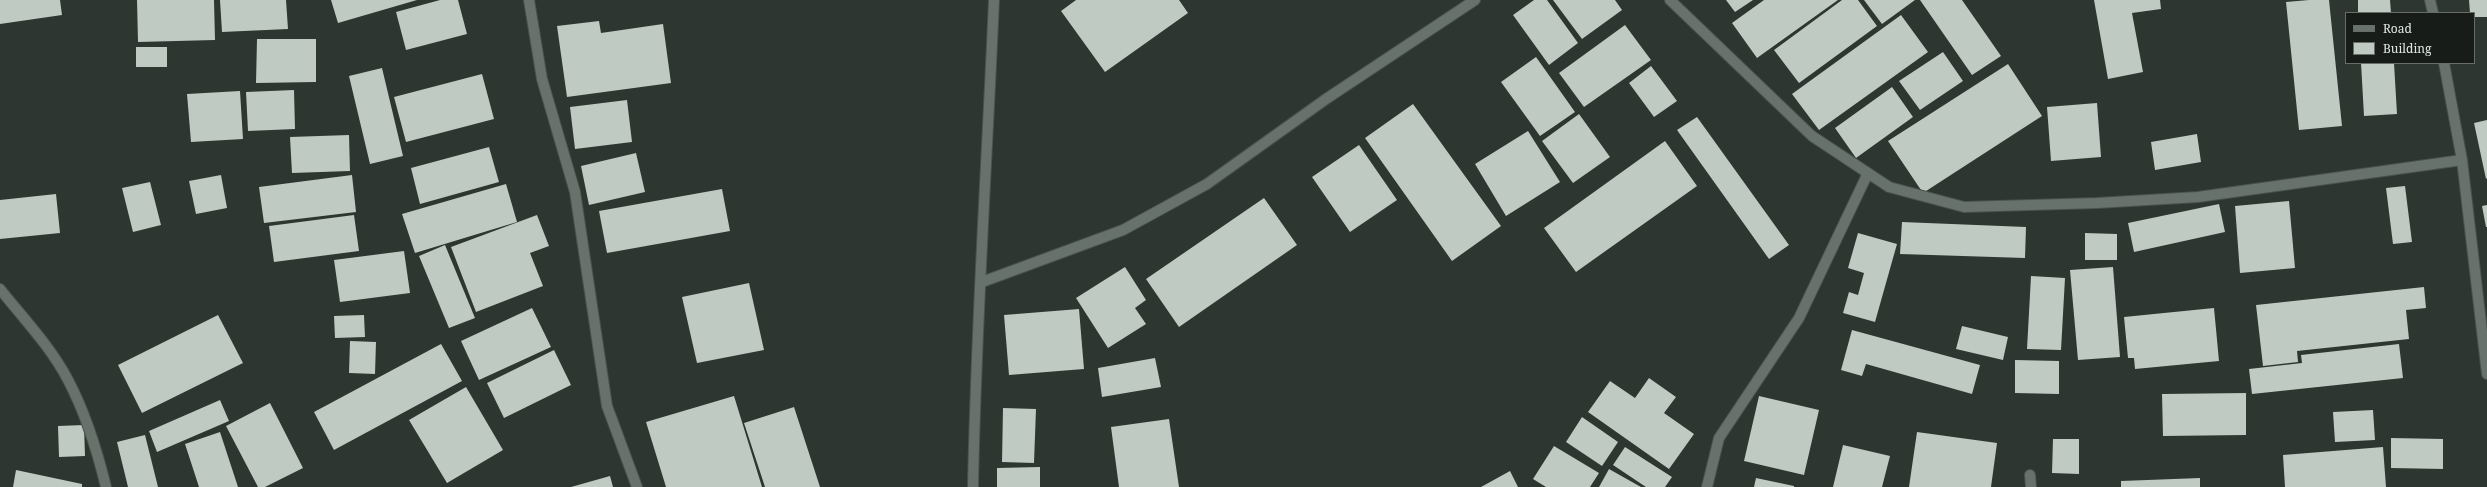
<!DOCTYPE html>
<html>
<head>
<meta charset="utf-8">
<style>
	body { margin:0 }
	#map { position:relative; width:2487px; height:487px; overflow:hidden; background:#2d3630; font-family:"Noto Serif",serif }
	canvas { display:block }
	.legend { position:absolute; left:2345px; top:12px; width:130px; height:52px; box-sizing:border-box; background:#181c19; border:1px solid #686d6a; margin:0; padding:5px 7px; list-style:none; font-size:12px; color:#e1e7e3 }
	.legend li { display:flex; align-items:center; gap:8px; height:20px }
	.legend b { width:20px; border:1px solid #686d6a }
</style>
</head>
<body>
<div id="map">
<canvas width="2487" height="487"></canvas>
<ul class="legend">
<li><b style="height:5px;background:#68726c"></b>Road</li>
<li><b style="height:11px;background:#becac2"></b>Building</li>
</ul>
</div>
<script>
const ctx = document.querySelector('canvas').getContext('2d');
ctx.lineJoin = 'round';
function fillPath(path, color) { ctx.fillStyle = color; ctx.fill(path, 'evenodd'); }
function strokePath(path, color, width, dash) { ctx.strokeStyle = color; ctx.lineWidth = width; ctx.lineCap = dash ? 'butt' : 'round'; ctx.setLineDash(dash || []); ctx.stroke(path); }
const building = new Path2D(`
	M0,0H60L62,15L0,24Z
	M137,0H214L215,40L138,42Z
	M220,0H286L288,29L222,32Z
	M331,0H417L338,23Z
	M440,0H458L467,34L406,50L396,12Z
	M1076,0H1179L1188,13L1105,72L1061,11Z
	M1534,0H1547L1578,43L1549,65L1513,15Z
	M1553,0H1615L1622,10L1582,39Z
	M1726,0H1753L1735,12Z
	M1764,0H1838L1757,58L1732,23Z
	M1842,0H1858L1877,26L1799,83L1774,50Z
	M1864,0H1915L1882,24Z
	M1920,0H1962L2001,56L1972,75Z
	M2094,0H2160L2161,9L2132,13L2143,72L2108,79Z
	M2309,0H2329L2342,126L2299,130L2286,2Z
	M2358,0H2390L2391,13H2358Z
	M2469,0H2487V17H2474V13H2470Z
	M1901,15L1928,52L1819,130L1792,94Z
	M599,21L601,33L663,24L671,83L567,97L557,26Z
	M1625,25L1651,60L1584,107L1559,73Z
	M257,39H316V82L256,83Z
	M136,47H167V67H136Z
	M1943,52L1963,81L1920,110L1899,81Z
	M1536,57L1575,112L1540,136L1501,82Z
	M2361,63H2394L2397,114L2364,116Z
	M2008,64L2042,116L1923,193L1888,141Z
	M1651,66L1677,101L1654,117L1629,83Z
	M382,68L403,156L370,164L349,76Z
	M482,74L494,119L406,142L394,97Z
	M1892,87L1913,117L1856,158L1835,128Z
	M294,90L295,129L248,131L246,92Z
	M240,91L243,139L191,142L187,94Z
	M627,100L632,142L575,149L570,107Z
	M2097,103L2101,157L2051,161L2047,107Z
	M1413,104L1501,226L1452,261L1365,138Z
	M1579,114L1610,157L1573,183L1542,141Z
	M1697,117L1789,245L1769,259L1677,130Z
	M2487,120V178L2486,179L2474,123Z
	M1528,131L1560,182L1506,216L1475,164Z
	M2197,134L2201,162L2155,170L2151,142Z
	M349,135L350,171L292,173L290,137Z
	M1665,141L1697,186L1576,272L1544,228Z
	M1359,145L1397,200L1350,232L1312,177Z
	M489,147L499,182L420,204L411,168Z
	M636,153L645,192L589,205L581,166Z
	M221,175L227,208L196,214L189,181Z
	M352,175L356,212L264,223L259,187Z
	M150,182L161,225L133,232L122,188Z
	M506,184L517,222L415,253L402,214Z
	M2405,186L2412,242L2393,244L2386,188Z
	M722,189L730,231L607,253L599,211Z
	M56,194L60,233L0,239V200Z
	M1264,198L1297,245L1179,327L1146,279Z
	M2289,201L2295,268L2240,273L2235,206Z
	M2219,204L2225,232L2134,252L2128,223Z
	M2487,205V227H2486L2482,206Z
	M354,215L359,251L274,262L269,226Z
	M537,215L549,246L530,253L543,286L476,312L451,247Z
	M1902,222L2026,227L2025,258L1900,254Z
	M1858,233L1897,244L1875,322L1843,313L1849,292L1858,295L1864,273L1848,268Z
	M2085,233L2117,234V260H2085Z
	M445,245L475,318L449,328L419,256Z
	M404,251L410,293L340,302L334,260Z
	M1125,267L1146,300L1135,308L1146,324L1108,348L1076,298Z
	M2113,267L2120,357L2078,360L2070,270Z
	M2031,276L2065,278L2061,350L2027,349Z
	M749,283L764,350L697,363L682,297Z
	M2424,287L2426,308L2406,310L2409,339L2297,351L2298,362L2263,366L2256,305Z
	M532,308L551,347L479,380L461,341Z
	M2214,308L2219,361L2135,369L2134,358H2128L2124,317Z
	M1079,309L1084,369L1009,375L1004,315Z
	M218,315L243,363L142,413L118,365Z
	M364,315L365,337L335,338L334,316Z
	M1962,326L2008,337L2003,360L1956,349Z
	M1852,330L1980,365L1972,394L1866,364L1862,376L1841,370Z
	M350,341L376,342L375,374L349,373Z
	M441,344L462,381L334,450L314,412Z
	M2399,344L2403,378L2252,394L2249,369L2302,363L2301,355Z
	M554,350L571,385L504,418L487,383Z
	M1155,358L1161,387L1102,397L1098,368Z
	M2015,360L2059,361V394L2015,393Z
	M1649,378L1676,397L1664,413L1694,434L1669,469L1588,412L1610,381L1635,398Z
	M466,387L503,450L447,483L409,420Z
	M2246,393V435L2163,436L2162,394Z
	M734,396L762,487H666L646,422Z
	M1759,396L1819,410L1804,475L1744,461Z
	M220,400L229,421L157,452L149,431Z
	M270,403L303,468L265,487H258L226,426Z
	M794,407L820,487H765L744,423Z
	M1003,408L1036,409L1034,463L1002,462Z
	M2373,410L2375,440L2335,442L2333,412Z
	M1582,417L1618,442L1602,466L1566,442Z
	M1169,419L1179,487H1119L1111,427Z
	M84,425L85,456L59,457L58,426Z
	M220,432L238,487H199L185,444Z
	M1917,432L1997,443L1991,487H1909Z
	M145,435L158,487H128L117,442Z
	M2391,438L2443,439V469L2391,468Z
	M2053,439H2079V474L2052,473Z
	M1843,445L1890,456L1882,487H1833Z
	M1554,446L1599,473L1590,487H1546L1533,479Z
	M1625,447L1672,477L1665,487H1646L1613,465Z
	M2383,447L2386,487H2285L2283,455Z
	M1040,467V487H997V468Z
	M1609,469L1641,487H1599Z
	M16,470L82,484V487H13Z
	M1510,471L1518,487H1481Z
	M610,476L613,487H571Z
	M1756,478L1794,486V487H1754Z
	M2200,478V487H2121V481Z`);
const minor = new Path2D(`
	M529,0L542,79L575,192L607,406L637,487
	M1670,0L1812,136L1889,187L1964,207L2097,203L2198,197L2462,160
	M2430,0L2433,13
	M2444,63L2462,160L2487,374
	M982,282L1123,230L1207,184L1326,99L1475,0
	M0,289C23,318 51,347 68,380C86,414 97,450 106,487
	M2030,475L2031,487
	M973,487C976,325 987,162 994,0
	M1707,487L1719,438L1799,318L1868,173`);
fillPath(building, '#becac2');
strokePath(minor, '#4a524d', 12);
strokePath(minor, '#68726c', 10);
</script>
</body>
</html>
